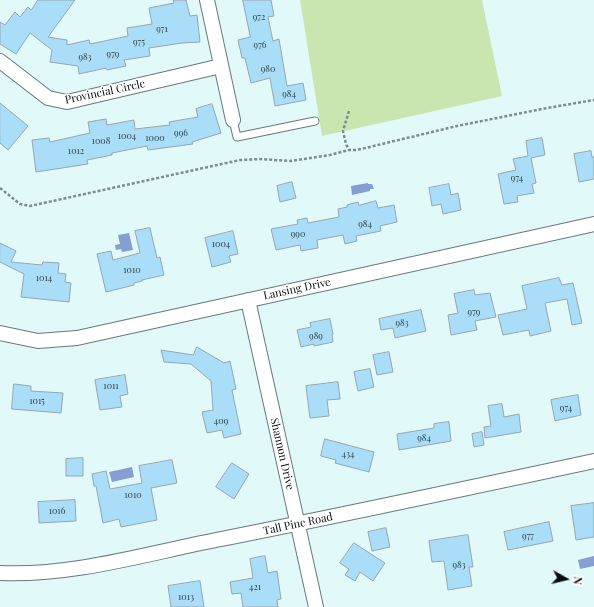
<!DOCTYPE html>
<html>
<head>
<meta charset="utf-8">
<style>
	body { margin:0 }
	#map { position:relative; width:594px; height:607px; overflow:hidden; background:#e2f9f9; font-family:"Playfair Display",serif }
	canvas { display:block }
	.north { position:absolute; left:546px; top:559px; width:40px; height:40px; -webkit-text-stroke:3px #fff; paint-order:stroke; rotate:98deg; font-size:11px; font-weight:700; line-height:16px; text-align:center; color:#070e0e }
	.north::after { content:''; display:block; margin:auto; width:14px; height:18px; background:#070e0e; clip-path:polygon(50% 0,100% 100%,50% 72%,0 100%) }
</style>
</head>
<body>
<div id="map">
<canvas width="594" height="607"></canvas>
<div class="north">N</div>
</div>
<script>
const ctx = document.querySelector('canvas').getContext('2d');
ctx.lineJoin = 'round';
function fillPath(path, color) { ctx.fillStyle = color; ctx.fill(path, 'evenodd'); }
function strokePath(path, color, width, dash) { ctx.strokeStyle = color; ctx.lineWidth = width; ctx.lineCap = dash ? 'butt' : 'round'; ctx.setLineDash(dash || []); ctx.stroke(path); }
function label(font, color, halo, rows, align = 'center') {
  ctx.font = font + ' "Playfair Display",serif'; ctx.lineWidth = 3; ctx.setLineDash([]); ctx.textBaseline = 'middle'; ctx.strokeStyle = halo; ctx.fillStyle = color; for (const [text, x, y, turn = 0] of rows) {
    ctx.save(); ctx.translate(x, y); ctx.rotate((+turn || 0) * Math.PI / 180); ctx.textAlign = isNaN(turn) ? turn : align; if (halo) ctx.strokeText(text, 0, 0); ctx.fillText(text, 0, 0); ctx.restore();
  }
}
const green = new Path2D(`
	M300,0H482L502,96L322,136Z`);
const water = new Path2D(`
	M368,183V184H372L374,189H370V191L352,195L351,186Z
	M129,233L133,250L122,252L121,249L116,250L115,245L120,244L118,235Z
	M132,467L134,477L112,482L109,472Z
	M594,556V566L580,569L578,560Z`);
const building = new Path2D(`
	M38,0H75L48,37L67,40V45L89,40L90,44L128,36L127,28L152,24L149,8L174,3L173,0H186L190,16L197,15L200,42L182,43L149,48L150,56L124,60L126,66L107,70L106,68L79,74L78,66L50,62L52,50L30,33L16,54L0,44V22L5,25L15,12L20,17L28,7L31,10Z
	M243,0H271L274,16L268,17L273,41L279,39L287,86L303,83L306,100L275,106L270,78L251,83L245,58H242L238,40L250,37Z
	M0,103L28,126L8,150L0,143Z
	M212,104L221,133L192,142L193,144L148,150L147,146L112,153V155L87,160L88,164L36,172L32,140L49,138L50,142L90,133L88,122L106,119L107,125L134,120L135,129L170,125L169,122L198,117L196,109Z
	M542,138L545,155L531,158L536,183L532,184L534,193L517,196L518,202L504,204L498,174L516,170L513,159L528,156L526,141Z
	M591,151L592,157H594V179L579,182L574,154Z
	M292,182L296,198L280,202L277,186Z
	M449,184L451,195L458,193L461,210L443,214L441,204L432,206L429,188Z
	M376,201L378,208L394,205L397,222L380,226L381,231L356,236L357,241L345,244L343,235L317,240L318,248L301,251L300,245L276,250L271,229L298,224L297,220L307,218L308,223L339,217L338,209L347,207V205L358,202L359,205Z
	M150,228L157,258L160,257L164,275L142,280V281L134,283V285L106,292L97,254L111,251L113,260L140,253L135,231Z
	M233,231L238,254L229,256L231,262L212,267L205,238Z
	M0,243L16,251L11,262L42,265L43,262L59,263L58,273L66,274L65,282L71,283L69,302L21,297L24,274L0,262Z
	M559,278L562,285L573,283L582,323L572,325L567,299L545,303L551,331L530,336L529,330L503,335L498,315L527,309L522,286Z
	M474,290L475,295L490,293L496,317L475,321L477,330L451,335L448,315L458,313L454,294Z
	M421,310L426,331L395,338L393,328L381,330L379,319Z
	M330,319L333,334H332L333,342L314,346V344L301,347L297,330L311,327L310,323Z
	M197,347L224,363L230,361L236,389L232,390L241,434L224,438L222,430L207,433L202,412L213,410L211,381L191,364L164,362L161,350L193,355Z
	M389,352L393,372L377,375L373,355Z
	M370,369L374,387L358,391L354,372Z
	M125,375L128,394L120,396L122,407L100,410L95,380Z
	M338,382L340,399L327,400L329,416L310,418L306,386Z
	M14,384L31,386V391L63,393L61,413L12,409Z
	M578,395L581,415L555,421L551,400Z
	M502,404L504,417L519,414L521,432L485,438L484,427L491,426L488,406Z
	M449,422L451,441L399,450L397,434L434,428V424Z
	M482,432L484,445L474,447L472,434Z
	M325,439L374,452L369,472L335,463L336,460L321,456Z
	M83,458V476H66V459Z
	M172,460L177,483L151,488L157,520L121,527L119,519L103,523L96,486H94L92,474L106,471L110,489L142,483L139,466Z
	M232,463L249,474L234,499L216,487Z
	M75,500L76,521L39,523L38,502Z
	M594,503V537L576,540L571,506Z
	M549,522L553,541L508,550L504,532Z
	M386,528L390,547L372,551L368,532Z
	M468,535L473,567H469L472,586L448,590L444,561L432,562L429,541Z
	M354,543L385,563L373,581L360,572L355,581L345,575L349,569L340,563Z
	M265,556L268,573L277,571L281,599L277,600L278,607H243L241,593L232,594L230,582L253,578L250,559Z
	M200,581L204,607H171L168,586Z`);
const path = new Path2D(`
	M349,111L343,131L346,144L349,150H357L457,126L547,108L594,100
	M0,188L20,204L30,206L240,160L260,159L290,161L330,155L349,150`);
const service = new Path2D(`
	M233,120L237,137L315,121`);
const minor = new Path2D(`
	M207,0L233,120
	M0,61L48,98L67,102L221,66
	M248,300L316,607
	M0,333L38,341L77,338L594,224
	M0,573C73,576 145,554 216,540C342,515 468,488 594,461`);
const numberNames = [
	["972",259,17],
	["971",162,29],
	["975",139,42],
	["976",260,45],
	["979",113,54],
	["983",85,57],
	["980",268,69],
	["984",289,94],
	["996",181,133],
	["1004",127,136],
	["1000",155,138],
	["1008",101,141],
	["1012",76,151],
	["974",517,178],
	["984",365,224],
	["990",298,234],
	["1004",221,244],
	["1010",132,270],
	["1014",44,278],
	["979",474,312],
	["983",402,323],
	["989",316,336],
	["1011",111,386],
	["1015",37,401],
	["974",566,408],
	["409",221,421],
	["984",424,438],
	["434",348,454],
	["1010",133,495],
	["1016",57,511],
	["977",528,536],
	["983",459,565],
	["421",255,587],
	["1013",186,597]
];
const streetNames = [
	["Provincial Circle",105,92,-12],
	["Lansing Drive",297,289,-12],
	["Shannon Drive",282,454,77],
	["Tall Pine Road",298,524,-12]
];
fillPath(green, '#cae5b0');
fillPath(water, '#869ed1');
fillPath(building, '#aaddf7');
strokePath(building, '#95a6b0', 1);
strokePath(service, '#667a7a', 9);
strokePath(minor, '#667a7a', 16);
strokePath(path, '#7d8c8c', 2.5, [3, 2]);
strokePath(service, '#fff', 7);
strokePath(minor, '#fff', 14);
label('9px', '#304248', null, numberNames);
label('11px', '#070e0e', '#fff', streetNames);
</script>
</body>
</html>
